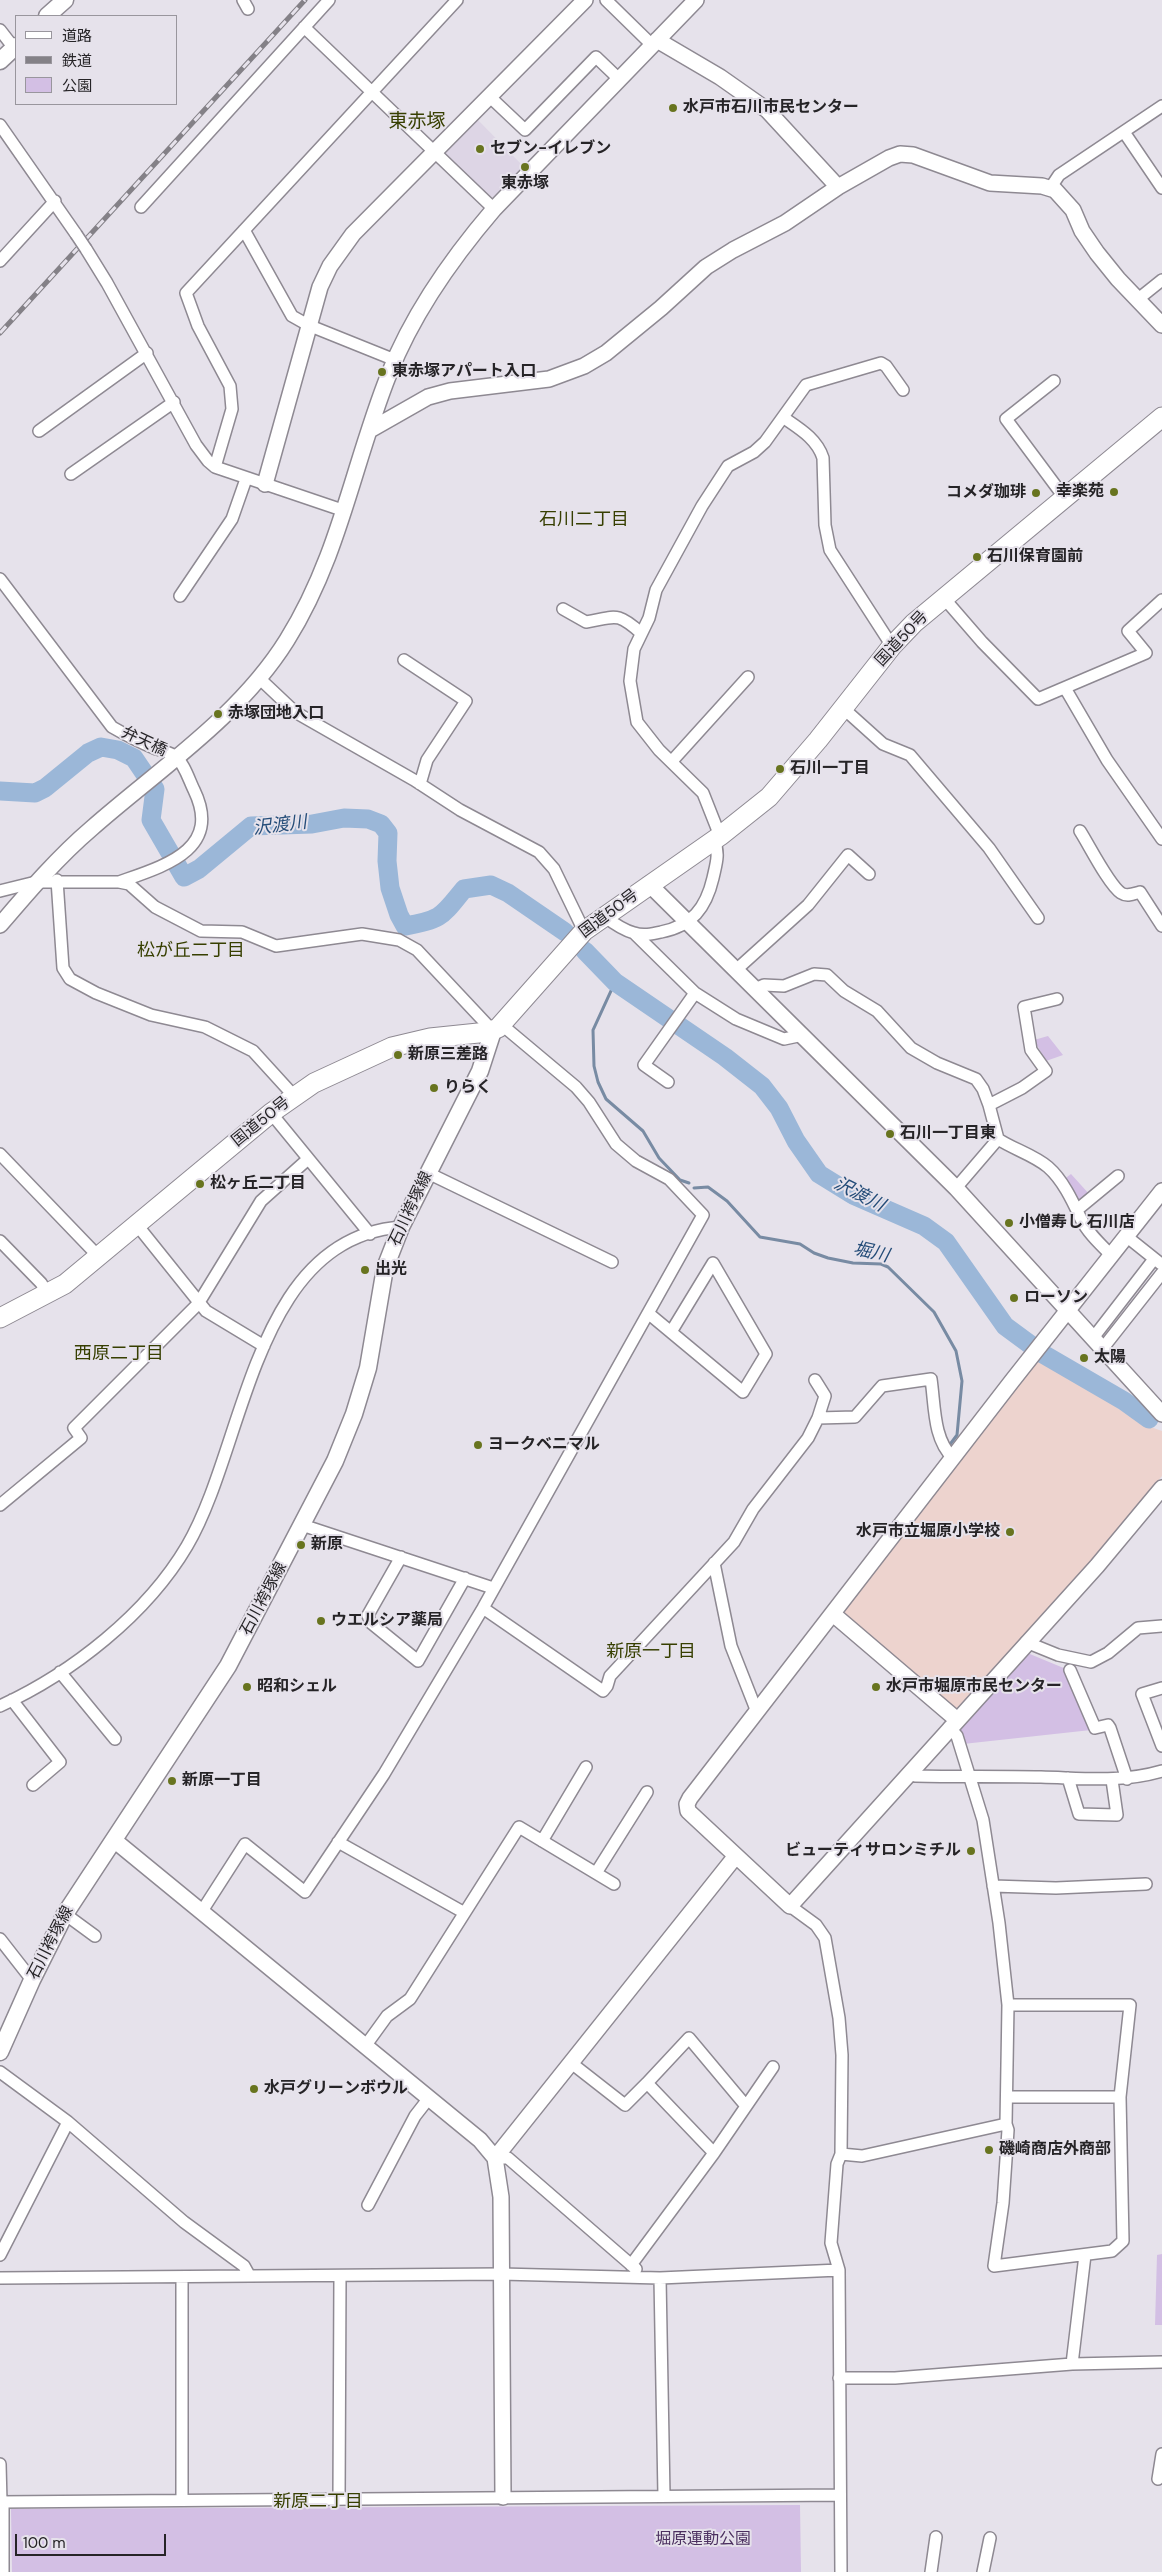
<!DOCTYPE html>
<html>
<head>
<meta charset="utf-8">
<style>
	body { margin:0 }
	#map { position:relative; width:1162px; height:2572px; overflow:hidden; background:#e6e2eb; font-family:"DM Sans","Noto Sans JP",sans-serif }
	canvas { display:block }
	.legend { position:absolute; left:15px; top:15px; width:162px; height:90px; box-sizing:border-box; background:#e6e2eb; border:1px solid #99969d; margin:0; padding:6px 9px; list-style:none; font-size:15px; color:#262427 }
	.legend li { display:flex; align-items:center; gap:10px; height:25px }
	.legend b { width:25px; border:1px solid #99969d }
	.scale { position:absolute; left:15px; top:2534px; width:151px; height:22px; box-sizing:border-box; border:2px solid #262427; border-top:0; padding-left:6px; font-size:15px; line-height:18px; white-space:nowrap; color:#262427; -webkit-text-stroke:4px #e6e2eb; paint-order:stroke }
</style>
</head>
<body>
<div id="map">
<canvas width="1162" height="2572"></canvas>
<ul class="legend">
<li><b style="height:6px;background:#fff"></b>道路</li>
<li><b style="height:6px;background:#848187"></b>鉄道</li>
<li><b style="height:14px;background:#d3bfe4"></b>公園</li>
</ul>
<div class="scale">100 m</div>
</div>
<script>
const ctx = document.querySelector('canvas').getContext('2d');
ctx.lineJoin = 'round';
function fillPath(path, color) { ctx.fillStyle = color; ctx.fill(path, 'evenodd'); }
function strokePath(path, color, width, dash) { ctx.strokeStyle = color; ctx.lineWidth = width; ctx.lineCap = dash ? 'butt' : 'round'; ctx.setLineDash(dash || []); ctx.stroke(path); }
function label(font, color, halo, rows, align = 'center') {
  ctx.font = font + ' "DM Sans","Noto Sans JP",sans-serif'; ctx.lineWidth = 4; ctx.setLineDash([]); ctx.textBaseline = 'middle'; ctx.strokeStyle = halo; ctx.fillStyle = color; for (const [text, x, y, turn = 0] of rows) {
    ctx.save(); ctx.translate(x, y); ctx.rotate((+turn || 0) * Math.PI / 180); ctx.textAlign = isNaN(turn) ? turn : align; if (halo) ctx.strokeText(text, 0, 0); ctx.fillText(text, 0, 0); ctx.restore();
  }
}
const built = new Path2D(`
	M476,118L524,167L493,197L488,196L445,154V149Z`);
const education = new Path2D(`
	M1038,1360L1049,1366L1053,1362L1117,1403L1116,1407L1145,1425L1162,1431V1476L1090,1563L956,1709L845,1615L844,1610Z`);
const green = new Path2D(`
	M1048,1036L1063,1055L1046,1061L1034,1040Z
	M1071,1174L1090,1195L1081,1203L1063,1180Z
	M1025,1652L1066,1669L1091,1730L963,1744L960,1732L962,1726Z
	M1162,2254V2325H1155L1157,2255Z
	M800,2505L801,2572H12L11,2509Z`);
const stream = new Path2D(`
	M615,982L593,1030L594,1066L598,1082L606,1099L643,1131L659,1158L680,1180L689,1183
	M694,1188L708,1187L727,1201L760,1237L800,1244L814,1253L828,1258L853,1263L881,1264L888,1267L934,1312L956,1351L962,1381L957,1435L948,1447`);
const river = new Path2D(`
	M0,791L35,793L45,788L88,753L101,747L118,750L134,758L155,789L151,820L184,877L199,869L251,826L312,824L344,818L368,819L381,824L388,833L387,861L390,888L399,915L405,926C442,920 442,916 464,889L491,885L508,893L565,932
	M585,951L615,982L725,1057L762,1086L779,1108L796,1141L819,1174L853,1195L924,1226L946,1242L1005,1326L1043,1354L1124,1401L1149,1419`);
const minor = new Path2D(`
	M243,0L248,9
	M606,0L652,45
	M304,27L494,209
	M0,30L14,48
	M489,96L525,130L596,57L619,79
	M0,125L76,234
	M1124,132L1162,188
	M1051,187L1059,175L1162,106
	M141,207L329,0
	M244,230L292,316L308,325L395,360
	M86,249L107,283L196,445L208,461L215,467L345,511
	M0,261L55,201
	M1137,300L1162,280
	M1054,381L1006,419L1064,497
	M784,418C800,429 817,439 823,458L825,525L830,550L892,646
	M39,431L147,353
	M215,467L232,409L230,386L198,326L186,293L457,0
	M71,474L174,402
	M0,579L112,727C126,735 139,742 154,748C160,750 169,752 175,756C184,763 189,780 194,790C223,850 164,866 119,882
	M180,596L232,519L246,479
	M943,597L982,642L1038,699L1146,653L1128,631L1162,600
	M563,609L586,622C616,617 616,611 641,633
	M404,660L466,701L427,760L420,784
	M259,678L295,712L414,780L460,810L539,852L554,869L584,931
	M1065,688L1107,760L1162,839
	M843,708L883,744L910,755L989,848L1038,918
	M672,761L748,677
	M1080,831C1089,845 1109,885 1121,893C1127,897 1133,894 1140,892L1162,926
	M720,836L703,793L659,750L637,722L630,681L634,649L649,618L656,590L702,506L728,466L754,452L765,442L806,385L881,363L886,366L903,390
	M57,880L63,968L70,979L96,993L151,1015L205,1027L253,1051L294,1096
	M0,891L36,882H119L129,884L155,907L201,931L242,932L276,946L362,934L399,940L417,950L493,1031
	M604,916C613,923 623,930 634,933C643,936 652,934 661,932C692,926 706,908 713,878C716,864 720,854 714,840
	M634,933L695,993L736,1019L784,1039L803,1035
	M736,970L808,905L848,855L869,874
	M755,989L764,985L784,986L814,974L827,975L844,991L877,1011L911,1048L937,1063L976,1079L983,1089L989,1105L998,1139L956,1188
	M668,1082L644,1065L695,993
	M989,1105L1022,1088L1046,1071L1031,1050L1024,1007L1057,999
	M271,1113L370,1234
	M998,1139C1013,1149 1034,1155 1048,1167C1063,1180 1073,1202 1081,1219C1088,1233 1100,1244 1111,1255
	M0,1154L99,1257
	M428,1173L612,1262
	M1078,1209L1118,1176
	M137,1225L206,1311L264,1346
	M1126,1236L1161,1264
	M0,1241L41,1283L48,1294
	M648,1313L743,1392L766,1354L713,1263L671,1332
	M1093,1338L1154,1259
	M1103,1348L1162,1273
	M818,1418L855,1417L882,1386L931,1379C935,1406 933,1439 953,1458
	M0,1505L81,1438L74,1428L198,1304L261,1201L308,1159
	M302,1525L493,1588
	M401,1557L368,1615L370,1622L418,1661L465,1578
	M714,1563L731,1646L757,1712
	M483,1608L603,1691L607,1686L610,1676L734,1542L753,1509L808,1438L818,1418L825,1396L815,1380
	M1026,1642L1058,1655L1091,1662L1108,1653L1138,1628L1162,1626
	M1070,1670L1095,1728L1108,1725L1110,1728L1127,1779
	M60,1672L115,1739
	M1162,1688L1142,1694L1162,1746
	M12,1700L60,1762L33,1785
	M0,1706C72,1673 147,1614 187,1546C246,1446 253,1238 401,1227
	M949,1727L957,1736L983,1820L999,1923L1008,2005L1006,2124L1008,2130L1003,2203L994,2266L1112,2251L1123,2241L1120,2097L1130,2005H1008
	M908,1773L915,1776C957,1777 999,1776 1041,1777C1083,1778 1121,1783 1162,1771
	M1068,1778L1079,1814L1117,1815L1112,1780
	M542,1841L586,1767
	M338,1842L463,1912
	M596,1873L647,1792
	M993,1886L1056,1888L1146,1884
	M790,1906L816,1925L825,1938L839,2018L842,2055L841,2154L837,2164L831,2243L839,2270L841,2572
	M202,1911L245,1844L305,1892L384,1774L483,1608L703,1215L669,1179L636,1161L616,1144L589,1102L576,1087L502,1025
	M65,1914L95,1936
	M0,1939L32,1980
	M366,2045L387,2016L410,1999L519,1827L614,1884
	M570,2062L625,2105L647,2083L714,2153L631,2265
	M0,2072L68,2122L184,2222L244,2266L249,2275
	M647,2083L689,2038L746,2106
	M1007,2097H1120
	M714,2153L773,2067
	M841,2154L862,2156L1006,2124
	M495,2158H508L636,2269
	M368,2205L415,2116L429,2098
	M0,2255L68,2122
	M182,2277V2500
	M0,2278L501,2274L660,2278L839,2270
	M660,2278L664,2496
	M1072,2364L1085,2255
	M839,2378H895L1072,2364L1162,2362
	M0,2464L1,2502L840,2495
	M1158,2479L1162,2454
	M339,2499L340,2276
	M931,2572L936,2537
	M983,2572L990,2538`);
const tertiary = new Path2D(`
	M657,40L720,77L767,110L838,187L889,158L900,154L913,155L990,183L1042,186L1055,190L1073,210L1082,231L1097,253L1118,279L1162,325
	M370,430L428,397L450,391L549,379L584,366L606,353L661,308L706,267L733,250L785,223L838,187
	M265,484L320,287L330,266L353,234L585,0
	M649,884L956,1188L1162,1414
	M0,925C29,891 58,857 92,828C159,769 239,717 287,640C340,555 353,464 389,374C413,313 452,258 494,209L696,0
	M1162,1191L1012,1381L690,1798L687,1804L688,1811L790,1906L1097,1566L1162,1488
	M833,1614L956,1719
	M114,1840L480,2140L495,2158L501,2197L503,2497
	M495,2158L735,1857
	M1,2502V2572`);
const secondary = new Path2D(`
	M47,16L65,0
	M0,61L16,46
	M0,2052L32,1980L65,1914L228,1666L335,1461L354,1414L368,1368L385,1268L401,1227L480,1071L493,1031`);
const trunk = new Path2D(`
	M0,1318L65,1284L271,1113L314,1083L392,1047L430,1038L488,1032L498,1028L584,931L720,836L769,797L818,740L892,646L914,623L1162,417`);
const rail = new Path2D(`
	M0,333L305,0`);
const minorBridge = new Path2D(`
	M76,234L86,249`);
const markers = [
	[673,108,5,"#68741f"],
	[480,149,5,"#68741f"],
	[525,167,5,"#68741f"],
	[382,372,5,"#68741f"],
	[1114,492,5,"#68741f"],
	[1036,493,5,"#68741f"],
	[977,557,5,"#68741f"],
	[218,714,5,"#68741f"],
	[780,769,5,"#68741f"],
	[398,1055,5,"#68741f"],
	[434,1088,5,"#68741f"],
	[890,1134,5,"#68741f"],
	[200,1184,5,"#68741f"],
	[1009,1223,5,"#68741f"],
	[365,1270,5,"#68741f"],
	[1014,1298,5,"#68741f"],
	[1084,1358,5,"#68741f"],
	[478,1445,5,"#68741f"],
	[1010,1532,5,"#68741f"],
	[301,1545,5,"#68741f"],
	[321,1621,5,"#68741f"],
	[247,1687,5,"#68741f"],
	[876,1687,5,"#68741f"],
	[172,1781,5,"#68741f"],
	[971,1851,5,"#68741f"],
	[254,2089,5,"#68741f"],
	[989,2150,5,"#68741f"]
];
const poiNames = [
	["水戸市石川市民センター",683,108],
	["セブン-イレブン",490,149],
	["東赤塚",525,184,"center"],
	["東赤塚アパート入口",392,372],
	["幸楽苑",1104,492,"right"],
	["コメダ珈琲",1026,493,"right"],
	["石川保育園前",987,557],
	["赤塚団地入口",228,714],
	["石川一丁目",790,769],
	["新原三差路",408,1055],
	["りらく",444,1088],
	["石川一丁目東",900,1134],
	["松ヶ丘二丁目",210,1184],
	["小僧寿し 石川店",1019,1223],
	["出光",375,1270],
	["ローソン",1024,1298],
	["太陽",1094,1358],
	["ヨークベニマル",488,1445],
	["水戸市立堀原小学校",1000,1532,"right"],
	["新原",311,1545],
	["ウエルシア薬局",331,1621],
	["昭和シェル",257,1687],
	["水戸市堀原市民センター",886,1687],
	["新原一丁目",182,1781],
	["ビューティサロンミチル",961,1851,"right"],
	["水戸グリーンボウル",264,2089],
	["磯崎商店外商部",999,2150]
];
const streetNames = [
	["国道50号",902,639,-47],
	["弁天橋",144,742,25],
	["国道50号",609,914,-37],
	["国道50号",261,1122,-39],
	["石川袴塚線",411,1209,-65],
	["石川袴塚線",264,1599,-62],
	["石川袴塚線",51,1943,-63]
];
const parkNames = [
	["堀原運動公園",703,2540]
];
const neighbourhoodNames = [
	["石川二丁目",584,520],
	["松が丘二丁目",191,951],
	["西原二丁目",119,1354],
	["新原一丁目",651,1652],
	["新原二丁目",318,2502]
];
const waterNames = [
	["沢渡川",280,826,-7],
	["沢渡川",859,1195,27],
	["堀川",871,1253,13]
];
const quarterNames = [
	["東赤塚",417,122]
];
fillPath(built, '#ddd5e5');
fillPath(education, '#edd3ce');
fillPath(green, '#d3bfe4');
strokePath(stream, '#788ba3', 3);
strokePath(river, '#9bb7d8', 19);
strokePath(minor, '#8e8992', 14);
strokePath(tertiary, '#8e8992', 18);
strokePath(secondary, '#8e8992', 19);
strokePath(trunk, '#8e8992', 21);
strokePath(minor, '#fff', 11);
strokePath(tertiary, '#fff', 15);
strokePath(secondary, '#fff', 16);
strokePath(trunk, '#fff', 19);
strokePath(rail, '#848187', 5);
strokePath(rail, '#e6e2eb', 3, [9]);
strokePath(minorBridge, '#8e8992', 14, []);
strokePath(minorBridge, '#fff', 11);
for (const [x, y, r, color] of markers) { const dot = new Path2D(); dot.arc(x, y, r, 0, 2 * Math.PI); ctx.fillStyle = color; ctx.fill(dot); strokePath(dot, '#e6e2eb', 2); }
label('bold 16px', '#262427', '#e6e2eb', poiNames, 'left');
label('16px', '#262427', '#e6e2eb', streetNames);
label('16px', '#4c3060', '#e6e2eb', parkNames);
label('18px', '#373f01', '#e6e2eb', neighbourhoodNames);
label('italic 18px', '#254d79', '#e6e2eb', waterNames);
label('19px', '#373f01', '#e6e2eb', quarterNames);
</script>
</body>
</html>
